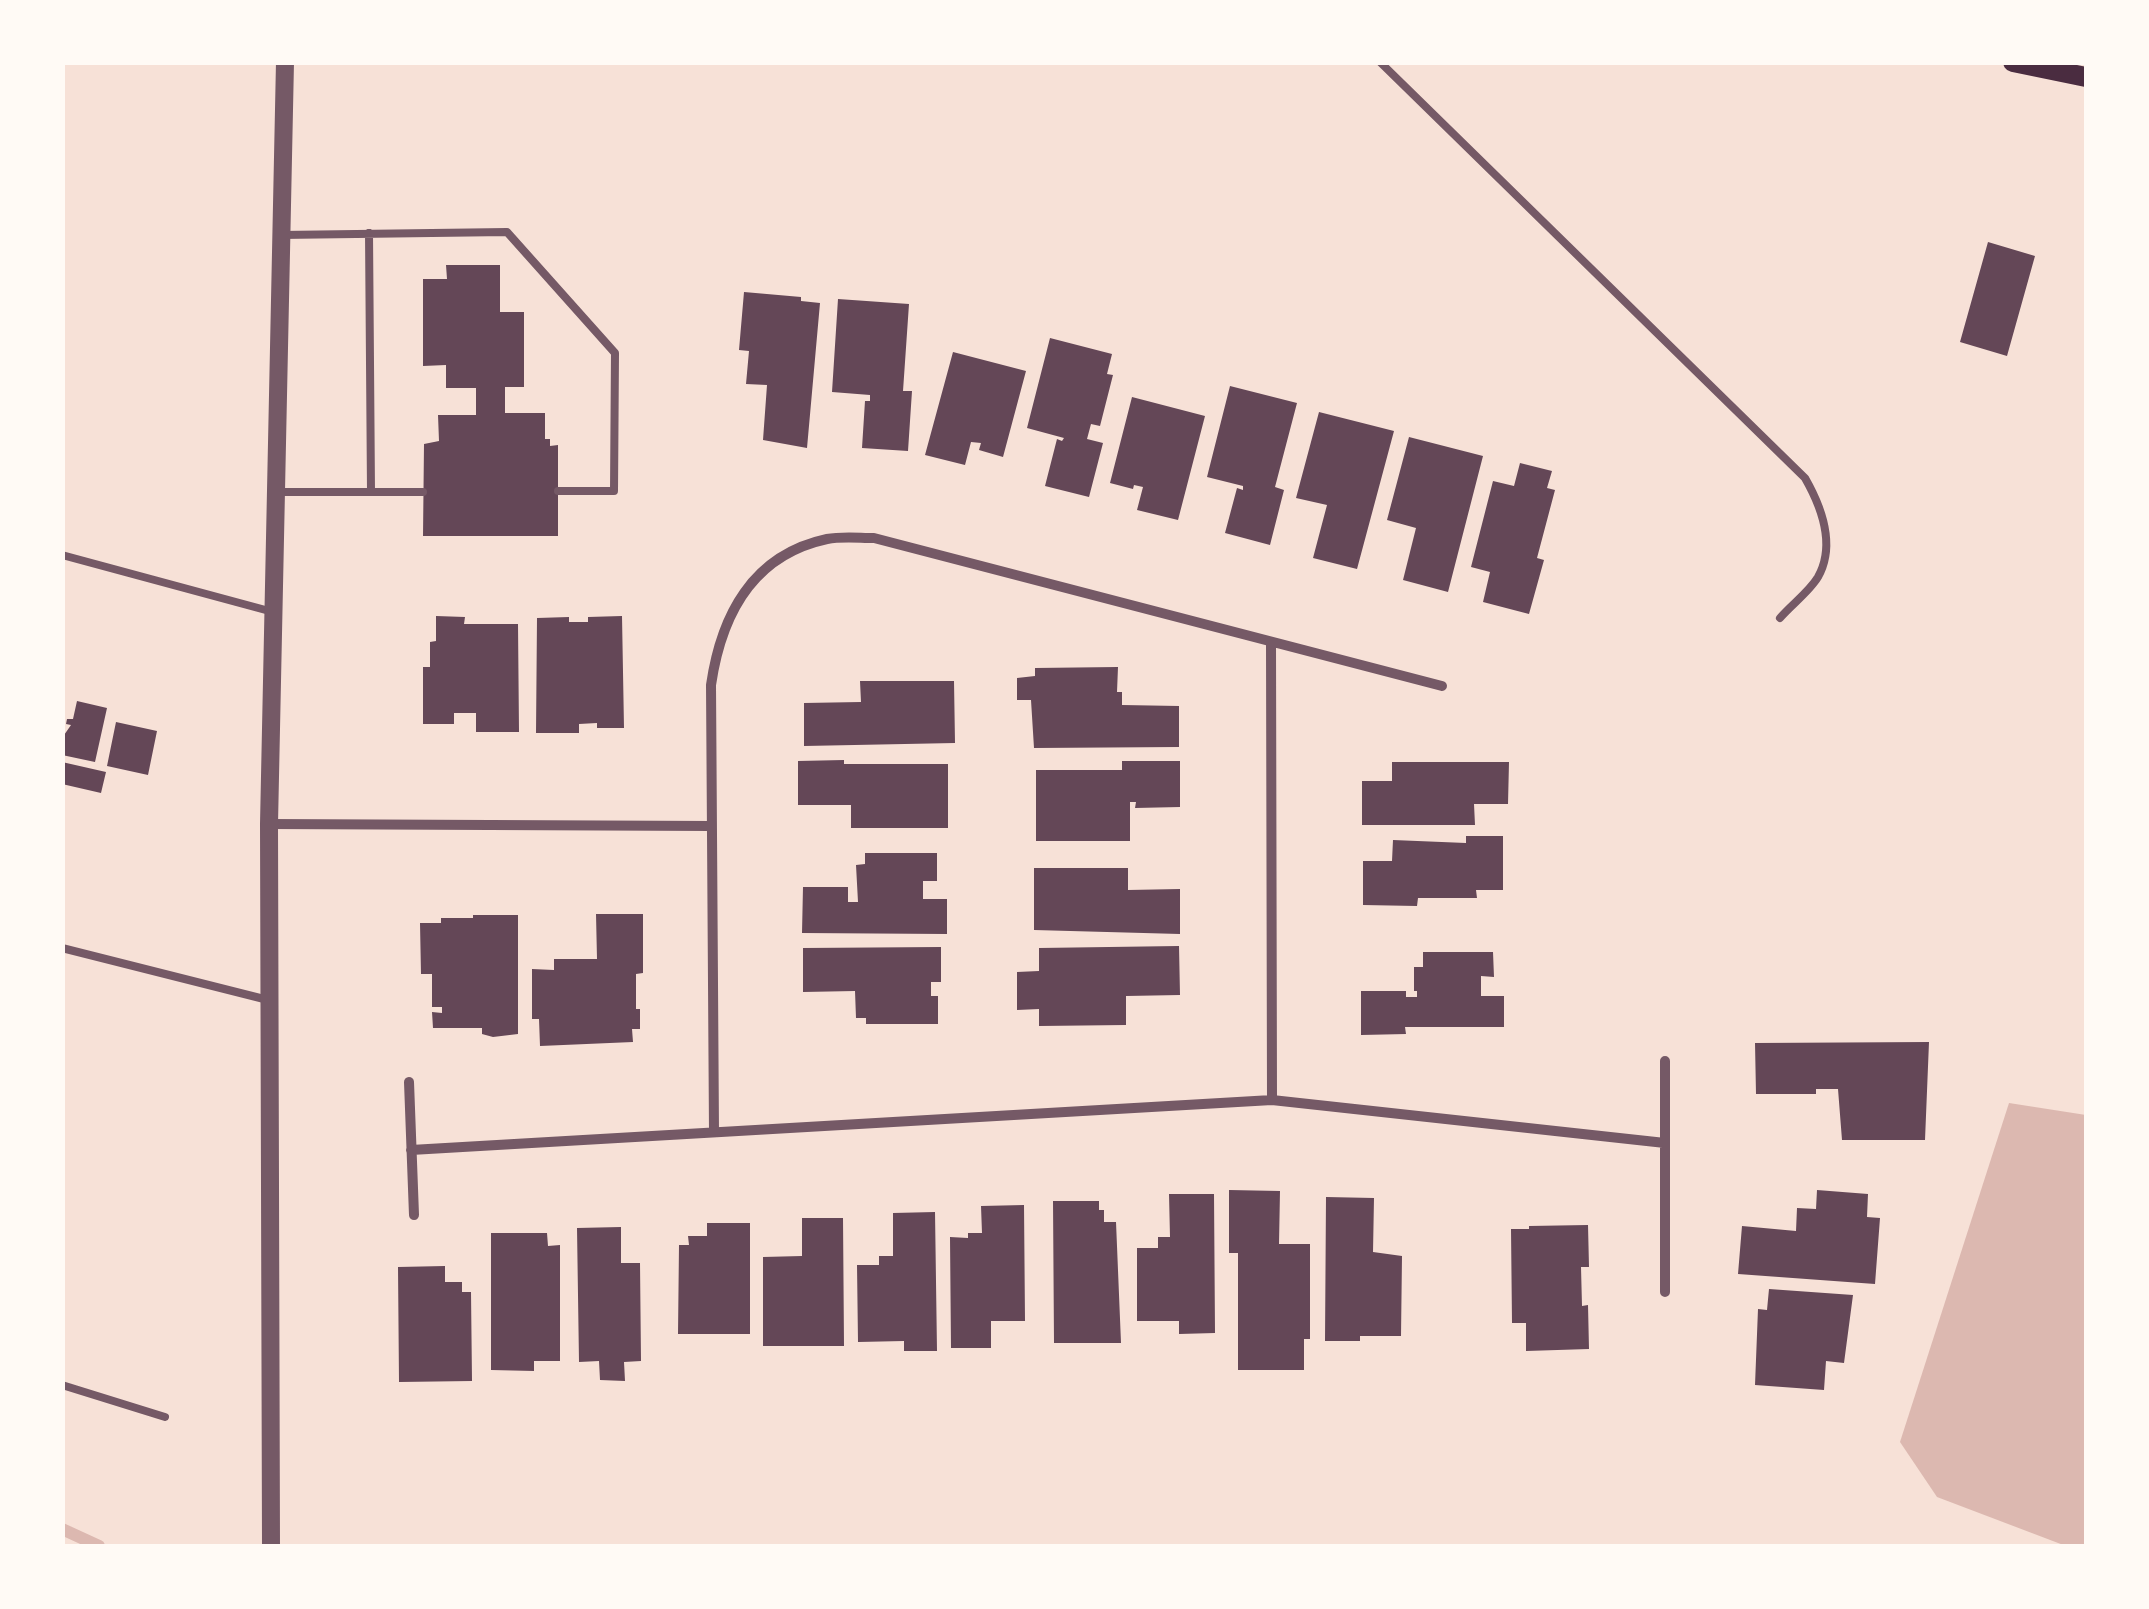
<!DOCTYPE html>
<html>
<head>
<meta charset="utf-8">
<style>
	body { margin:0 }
	#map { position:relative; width:2149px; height:1609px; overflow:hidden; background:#f7e1d7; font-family:"Roboto Condensed",sans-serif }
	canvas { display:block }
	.frame { position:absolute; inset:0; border:65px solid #fffaf5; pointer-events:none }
</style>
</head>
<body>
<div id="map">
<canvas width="2149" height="1609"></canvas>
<div class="frame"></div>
</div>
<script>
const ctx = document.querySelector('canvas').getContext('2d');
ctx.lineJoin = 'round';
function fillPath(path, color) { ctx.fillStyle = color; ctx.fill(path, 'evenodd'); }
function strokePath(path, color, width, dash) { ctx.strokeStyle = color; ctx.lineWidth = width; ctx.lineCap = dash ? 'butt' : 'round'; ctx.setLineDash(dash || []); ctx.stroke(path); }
const water = new Path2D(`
	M2009,1103L2086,1115V1546H2066L1937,1497L1900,1442Z`);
const stream = new Path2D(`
	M62,1529L99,1546`);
const building = new Path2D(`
	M1988,242L2035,256L2007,356L1960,342Z
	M446,265H500V312H524V387H505V413H545V439H550V446L558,445V536H423L424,444L439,441L438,415H476V388H446V365L423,366V279H447Z
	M744,292L801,297V301L820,303L807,448L763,440L767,385L746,384L749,351L739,350Z
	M838,299L909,304L903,391H912L908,451L862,448L865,401H870V395L832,392Z
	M1050,338L1112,354L1107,374L1113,375L1100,426L1091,424L1087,439L1103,443L1089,497L1045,486L1057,439L1062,441L1064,438L1027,428Z
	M953,352L1026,371L1003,457L979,450L981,443L971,442L965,465L925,455Z
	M1230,386L1297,403L1275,487L1284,490L1270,545L1225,533L1237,488L1243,490V486L1207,477Z
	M1132,397L1205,416L1178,520L1137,510L1143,487L1134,485L1133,489L1110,483Z
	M1319,412L1394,431L1357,569L1313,558L1327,505L1296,498Z
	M1409,437L1483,456L1448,592L1403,580L1416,528L1387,520Z
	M1520,463L1552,471L1547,488L1555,490L1537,558L1544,560L1529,614L1483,602L1490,572L1471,567L1493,481L1514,486Z
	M436,616L465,617L464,624H518L519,732H476V713H454V724H423V667H430V642L436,641Z
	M622,616L624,728H597V723L579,724V733H536L537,618L569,617V622H588V617Z
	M1118,667L1117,692H1122V705L1179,706V747L1034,748L1031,700H1017V678L1035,676V668Z
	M860,681H954L955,743L804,746V703L861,702Z
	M77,701L107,708L95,762L62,755V738L71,725L66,724L67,719H73Z
	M116,722L157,731L148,775L107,766Z
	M844,760V764H948V828H851V805H798V761Z
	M1122,761H1180V807L1135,808L1136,802H1130V841H1036V770H1122Z
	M62,762L106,772L101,793L62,784Z
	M1392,762H1509L1508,804H1474L1475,825H1362V781H1392Z
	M1466,836H1503V890H1476L1477,898H1418L1417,906L1363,905V861H1392L1393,840L1466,843Z
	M865,853H937V881H923V899H947V934L802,933L803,887H848V902H858L856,865L865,864Z
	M1034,868H1128V890L1180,889V934L1034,930Z
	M596,914H643V973L636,974V1009H640V1029H632L633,1042L540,1046L539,1019H532V969L554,970V959H597Z
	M473,915H518V1034L493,1037L482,1034V1028H433L432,1012L442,1013V1007H432V974H421L420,923H441V918H473Z
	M1179,946L1180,995L1126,996V1025L1039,1026V1009L1017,1010V972L1039,971V948Z
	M941,947V982H931V996H938V1024H866V1018H856L855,991L803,992V948Z
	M1423,952H1493L1494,977L1481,976V996H1504V1027H1405L1406,1034L1361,1035V991H1406V997H1417V991H1414V967H1423Z
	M1929,1042L1925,1140H1842L1838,1089H1816V1094H1756L1755,1043Z
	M1229,1190L1280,1191L1279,1244H1310V1339H1304V1370H1238V1253H1229Z
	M1817,1190L1868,1194L1867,1217L1880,1218L1875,1284L1738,1274L1742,1226L1796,1231L1797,1208L1816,1209Z
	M1169,1194H1214L1215,1333L1179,1334V1321H1137V1248H1158V1237H1170Z
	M1326,1197L1374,1198L1373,1252L1402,1256L1401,1336H1360V1341H1325Z
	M1053,1201H1099V1210H1104V1222H1116L1121,1343H1054Z
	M1024,1205L1025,1321H991V1348H951L950,1237L968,1238V1233H982L981,1206Z
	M935,1212L937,1351H904V1341L858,1342L857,1265H879V1256H893V1213Z
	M802,1218H843L844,1346H763V1257L802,1256Z
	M707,1223H750V1334H678L679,1245H689L688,1236H707Z
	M1588,1225L1589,1267H1581L1582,1306L1588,1305L1589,1349L1526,1351V1323H1512L1511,1229H1529V1226Z
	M621,1227V1263H640L641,1361L624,1362L625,1381L600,1380L599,1361L579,1362L577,1228Z
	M491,1233H547L548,1246L560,1245V1361H534V1371L491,1370Z
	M445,1266V1282H462V1292H471L472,1381L399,1382L398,1267Z
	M1769,1289L1853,1295L1844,1363L1826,1361L1824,1390L1755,1385L1758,1309L1767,1310Z`);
const service = new Path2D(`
	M1380,62L1805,478C1821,506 1836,545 1818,577C1809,592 1791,605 1780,618
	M369,233L371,492
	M281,235L507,232L615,353L614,491H558
	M278,492H423
	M62,555L273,612
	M62,948L268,1000
	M62,1385L165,1417`);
const minor = new Path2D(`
	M1271,643L1272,1100
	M269,824L711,826
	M409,1082L414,1215
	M714,1132L711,685C721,616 752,555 827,539C842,536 859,538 874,538L1442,686
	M411,1150L1272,1100L1665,1143
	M1665,1292V1061`);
const tertiary = new Path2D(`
	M271,1546L269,824L285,62`);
const secondary = new Path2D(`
	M2013,62L2086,77`);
fillPath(water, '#dcb8b0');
strokePath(stream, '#dcb8b0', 12);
fillPath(building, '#644757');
strokePath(service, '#755966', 8);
strokePath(minor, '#755966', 10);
strokePath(tertiary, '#755966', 18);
strokePath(secondary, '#4a2c40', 20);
</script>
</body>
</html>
